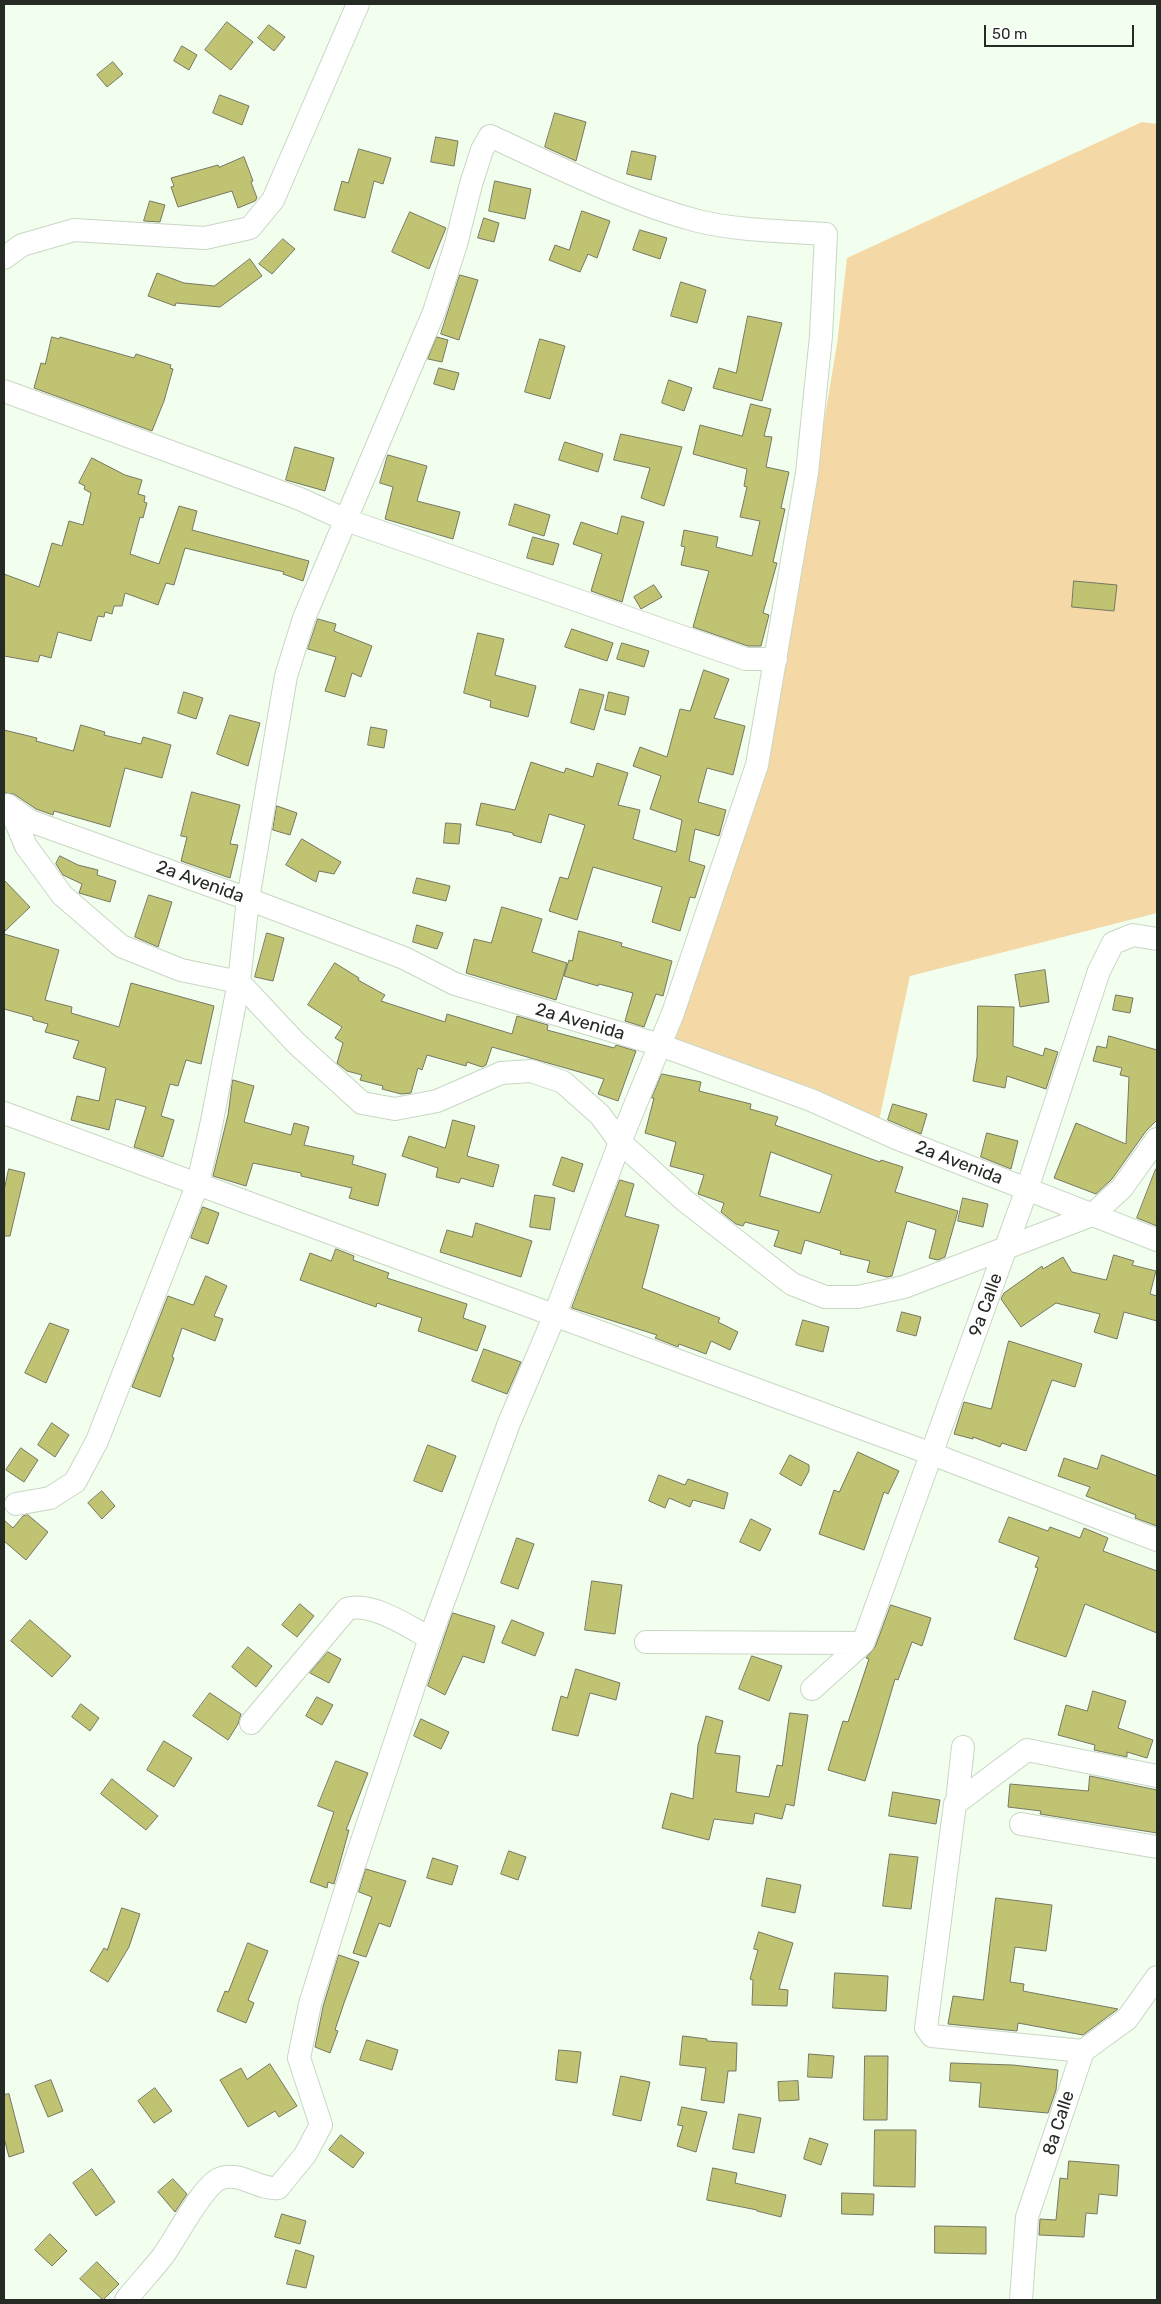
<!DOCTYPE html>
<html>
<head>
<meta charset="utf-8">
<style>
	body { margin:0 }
	#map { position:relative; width:1161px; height:2304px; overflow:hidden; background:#f2feee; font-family:Rubik,sans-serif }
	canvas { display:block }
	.frame { position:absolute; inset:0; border:5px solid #252b24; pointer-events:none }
	.scale { position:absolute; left:984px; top:25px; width:150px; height:22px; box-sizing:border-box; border:2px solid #252b24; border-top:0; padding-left:6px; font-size:15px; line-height:18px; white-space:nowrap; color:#252b24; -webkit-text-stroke:4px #fff; paint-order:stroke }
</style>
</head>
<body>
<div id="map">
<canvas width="1161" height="2304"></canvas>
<div class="frame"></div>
<div class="scale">50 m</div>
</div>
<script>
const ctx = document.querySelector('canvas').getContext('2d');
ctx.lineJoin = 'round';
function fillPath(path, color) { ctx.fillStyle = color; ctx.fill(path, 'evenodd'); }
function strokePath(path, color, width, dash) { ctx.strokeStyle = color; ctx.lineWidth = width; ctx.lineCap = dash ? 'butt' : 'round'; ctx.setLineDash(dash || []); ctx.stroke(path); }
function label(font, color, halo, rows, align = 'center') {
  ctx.font = font + ' Rubik,sans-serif'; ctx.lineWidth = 4.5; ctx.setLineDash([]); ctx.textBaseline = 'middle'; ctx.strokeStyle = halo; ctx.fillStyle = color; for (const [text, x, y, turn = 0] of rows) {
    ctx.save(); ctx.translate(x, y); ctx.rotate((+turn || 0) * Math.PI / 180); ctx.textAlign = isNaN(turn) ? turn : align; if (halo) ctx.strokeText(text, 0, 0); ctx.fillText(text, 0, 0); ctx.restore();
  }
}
const green = new Path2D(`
	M1142,122L1157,124V913L910,976L878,1125L672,1045L790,628L837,344L847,258Z`);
const building = new Path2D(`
	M227,22L253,42L231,70L205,50Z
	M269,25L285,37L274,51L258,38Z
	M182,46L197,55L189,70L174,61Z
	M113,62L123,74L107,87L97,75Z
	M220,95L249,106L242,125L213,113Z
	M555,113L586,122L576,161L545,147Z
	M436,137L458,141L454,166L431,162Z
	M359,149L391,158L383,184L374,181L365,218L334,210L342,181L348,183Z
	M632,151L656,156L651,180L627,174Z
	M244,157L253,181L251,182L257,198L255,201L238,208L232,191L178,207L171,187L174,186L171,178L218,165L219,167Z
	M495,181L531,189L525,219L489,211Z
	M150,201L165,205L160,222L144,221Z
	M582,211L610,221L597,258L588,254L580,272L549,260L555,245L569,250Z
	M410,212L446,228L429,269L392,252Z
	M484,218L499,223L494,242L478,238Z
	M640,230L667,238L660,259L633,250Z
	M283,239L295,249L272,274L259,264Z
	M250,259L262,276L220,307L176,303L175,306L148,296L157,273L184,283L214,286Z
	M460,275L478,280L459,340L441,334Z
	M681,282L706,290L697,323L671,316Z
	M748,316L782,323L762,401L713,388L719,368L736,373Z
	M52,337L59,339L60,337L134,358L136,354L171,365L170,368L173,369L164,401L152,431L34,388L41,363L45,364Z
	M437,337L448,340L442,362L428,359Z
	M540,339L565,346L550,399L525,392Z
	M439,368L459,373L454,390L434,384Z
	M669,380L692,388L684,411L662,403Z
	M751,404L771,409L764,436L772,437L766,467L789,472L781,508L785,509L773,562L777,563L763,613L769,615L761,646H748L693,627L709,571L681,565L685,547L681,546L684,530L718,537L716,547L752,556L760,521L740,517L747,487L744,486L747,469L693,454L700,425L742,436Z
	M621,434L682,447L664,506L641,498L650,468L614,460Z
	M565,442L603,454L598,472L559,460Z
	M295,447L334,458L325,491L286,480Z
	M388,455L427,466L417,501L460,512L453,539L385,519L393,487L380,483Z
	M92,458L125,475L142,480L138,494L145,496L144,502L147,503L143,518L140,517L130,554L159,564L179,506L197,511L192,530L309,561L303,581L283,574L284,572L185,548L174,585L166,583L158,605L125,593L122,606H114L112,614L105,612L104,617L98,616L91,641L58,632L51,658L40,655L38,662L4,656V574L39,587L52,543L62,546L69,521L83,525L91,493L84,489L85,486L79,483Z
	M515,504L550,515L544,536L509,525Z
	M622,516L644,522L622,602L591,591L602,554L573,544L581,522L617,534Z
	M533,537L559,544L553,565L527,558Z
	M1074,581L1117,585L1114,611L1072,607Z
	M654,585L662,597L641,609L634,597Z
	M318,619L336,624L334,631L372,646L361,677L352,673L345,697L325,691L336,657L308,649Z
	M572,629L613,643L607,661L565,647Z
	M478,633L504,639L495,675L536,686L528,717L490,707L491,701L464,693Z
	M622,643L649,651L644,667L617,659Z
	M704,670L729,679L714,718L745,726L733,775L707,768L698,802L726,810L719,836L695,829L689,861L705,866L695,898L690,897L680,931L652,922L662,887L593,867L577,920L549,911L560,877L568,879L585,825L549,814L541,843L513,835V833L476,825L481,803L515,810L531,762L564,773L566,768L593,777L597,763L628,773L618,805L640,810L633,839L676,852L682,820L650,809L661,776L633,766L640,747L667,757L680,709L690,711Z
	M580,689L604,695L594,730L571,723Z
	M184,692L203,698L196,719L178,713Z
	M609,692L629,697L625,715L605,710Z
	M230,715L260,723L248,766L217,754Z
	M81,725L105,732L104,735L141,744L143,737L171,745L162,778L125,768L110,827L54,811L53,815L36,809L14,794L4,793V730L37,738L36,741L73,751Z
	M371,727L387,730L384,748L368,745Z
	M192,792L240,805L230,844L238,845L230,878L181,861L187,837L181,836Z
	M277,806L297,813L290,835L273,830Z
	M446,823L461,824L459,844L444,843Z
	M302,839L341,862L334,874L319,871L316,882L286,865Z
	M60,856L78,865L98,870L97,875L116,881L110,902L79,893L82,884L63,875L56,864Z
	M417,878L450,886L446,901L413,893Z
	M4,880L30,907L4,932Z
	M149,895L172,902L158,947L135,937Z
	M502,907L542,919L532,952L567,963L556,1000L466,973L474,939L491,943Z
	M417,925L443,933L437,949L413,942Z
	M579,931L622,943L621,946L672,961L663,996L656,994L644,1027L625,1021L633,993L599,984L598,986L564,976L569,960L572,961Z
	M267,933L284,938L273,981L255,977Z
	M4,934L59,950L45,1000L72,1007L71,1013L119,1027L131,983L214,1006L201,1064L186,1060L178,1086L170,1084L161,1116L174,1120L163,1157L134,1147L146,1107L116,1099L109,1130L71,1120L77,1096L99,1101L106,1068L73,1058L79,1041L45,1032L48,1024L33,1020V1017L4,1009Z
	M335,963L359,978L358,980L385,995L381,1001L445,1022L447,1014L512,1034L517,1016L548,1025L547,1030L614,1048L616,1045L636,1051L618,1101L598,1094L604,1079L492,1047L486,1065L482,1067L467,1062L466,1066L427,1055L422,1070L418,1068L411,1093L401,1094L382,1089L383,1086L360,1080L362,1075L347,1071L337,1063L343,1043L335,1038L342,1027L308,1005Z
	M1045,970L1049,1002L1020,1007L1015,975Z
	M1116,995L1133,998L1130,1013L1113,1010Z
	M978,1006L1014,1007L1013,1046L1043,1056L1045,1048L1058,1052L1046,1089L1007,1076L1005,1088L973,1081L977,1057Z
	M1109,1036L1157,1050V1120L1146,1131L1112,1179L1096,1194L1054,1178L1076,1123L1126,1144L1129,1077L1120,1075L1122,1068L1093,1061L1097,1046L1106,1048Z
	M662,1074L701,1082L699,1091L751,1104L750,1109L778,1117L775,1125L880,1162L881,1160L903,1167L895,1192L958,1211L945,1257L938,1260L929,1258L936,1230L907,1221L892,1276L887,1277L867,1272L870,1261L840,1254L841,1251L805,1240L801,1254L774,1246L779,1231L745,1222L743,1226L736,1224L721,1212L724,1203L698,1194L704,1175L670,1166L676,1142L645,1133L654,1098H652ZM771,1152L832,1175L820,1213L760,1196Z
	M233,1080L254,1086L244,1122L291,1135L294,1123L309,1127L304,1145L354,1156L352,1164L386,1174L378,1206L349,1198L352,1188L301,1176V1173L253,1163L246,1186L213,1176L228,1115Z
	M893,1104L927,1114L921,1134L888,1120Z
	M453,1120L475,1126L467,1156L499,1165L493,1187L461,1178L459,1183L436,1177L438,1168L402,1156L409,1136L445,1148Z
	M987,1133L1018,1141L1011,1169L981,1157Z
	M562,1157L583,1164L574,1192L553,1185Z
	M9,1169L25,1173L10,1236H4V1191Z
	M1156,1169H1157V1226L1137,1218Z
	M620,1180L634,1184L625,1216L659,1225L642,1288L720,1318L718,1322L738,1332L730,1350L711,1341L706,1354L679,1344L678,1347L655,1338L657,1335L572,1308Z
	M535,1195L555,1198L550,1230L530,1227Z
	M963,1198L988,1204L983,1227L958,1221Z
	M203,1207L219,1213L208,1244L191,1238Z
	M476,1223L532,1241L521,1277L440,1252L447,1230L472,1237Z
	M336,1249L354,1256L353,1260L389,1273L387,1278L467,1304L463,1318L486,1326L477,1351L418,1331L422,1318L377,1303L376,1307L300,1280L310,1253L331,1261Z
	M1114,1255L1134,1261L1132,1265L1156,1271L1150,1294L1157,1296V1321L1124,1312L1117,1339L1094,1332L1100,1314L1056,1303L1021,1327L1001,1299L1004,1293L1042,1266L1043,1269L1063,1257L1072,1272L1106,1280Z
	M206,1276L227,1286L214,1316L223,1319L215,1341L182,1328L172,1357L174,1358L160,1397L132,1387L168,1296L193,1305Z
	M902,1312L921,1317L916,1336L897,1331Z
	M803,1320L829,1327L823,1352L796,1345Z
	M50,1323L69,1330L46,1383L25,1373Z
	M1009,1341L1082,1364L1075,1387L1052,1380L1026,1451L1002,1443L1000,1447L973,1437V1439L954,1434L964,1402L991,1409Z
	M484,1349L521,1362L507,1394L472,1381Z
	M52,1423L69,1435L55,1457L38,1445Z
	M428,1445L456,1456L442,1492L414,1481Z
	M21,1448L38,1460L24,1482L6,1470Z
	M858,1452L899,1471L888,1494L884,1492L864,1550L819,1534L834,1490L839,1492Z
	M790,1455L809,1465V1471L801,1486L780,1474Z
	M1102,1455L1157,1476V1526L1135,1518L1136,1515L1086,1496L1090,1487L1058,1476L1064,1458L1097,1469Z
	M659,1475L685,1485L688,1479L728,1493L724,1509L693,1500L690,1507L669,1498L665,1508L649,1501Z
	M102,1491L115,1506L102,1519L88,1503Z
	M28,1515L48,1532L26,1560L4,1541V1520L13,1528L23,1516Z
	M1009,1517L1048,1531L1050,1527L1080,1538L1084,1528L1108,1538L1103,1551L1157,1571V1633L1085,1604L1066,1657L1014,1639L1038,1568L1035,1567L1039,1557L999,1542Z
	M751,1519L771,1529L760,1551L740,1542Z
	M517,1538L534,1544L518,1589L501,1583Z
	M592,1581L622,1585L615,1634L585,1630Z
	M300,1604L314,1616L297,1637L282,1625Z
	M891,1605L931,1618L922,1646L912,1642L898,1680L895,1679L865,1781L828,1770L843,1721L848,1722L869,1659L866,1658L875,1647Z
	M453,1613L495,1626L484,1663L463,1656L445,1695L428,1686Z
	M30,1620L71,1656L52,1677L11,1641Z
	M512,1620L544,1633L535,1656L502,1643Z
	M248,1647L272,1666L256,1687L232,1667Z
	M328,1652L341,1659L329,1683L310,1673Z
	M752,1656L782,1666L769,1701L739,1689Z
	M576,1669L620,1683L616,1700L590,1693L578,1736L552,1730L561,1696L567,1698Z
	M1093,1691L1126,1701L1118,1728L1153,1740L1147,1758L1127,1752V1757L1094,1750L1095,1745L1058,1735L1066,1705L1087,1711Z
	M210,1693L241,1714L238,1724L228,1740L193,1716Z
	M317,1697L333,1705L322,1725L306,1716Z
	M81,1704L99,1718L90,1731L72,1717Z
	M790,1713L808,1715L794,1806L786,1804L782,1819L755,1813L753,1824L714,1819L709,1840L662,1828L671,1793L693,1799L698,1745L706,1716L723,1721L715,1753L740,1756L736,1792L769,1797L777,1765L782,1766Z
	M421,1719L449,1732L441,1749L414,1736Z
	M164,1741L192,1758L174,1787L147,1770Z
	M336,1761L368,1773L346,1830H349L334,1884L328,1882L327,1888L310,1882L334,1812L318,1806Z
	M1090,1776L1157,1790V1833L1040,1814L1041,1811L1008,1807L1010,1784L1088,1791Z
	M112,1779L158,1816L146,1830L101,1794Z
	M893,1792L940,1800L936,1824L889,1816Z
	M509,1851L526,1857L518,1880L501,1874Z
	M890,1854L918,1857L911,1909L883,1906Z
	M433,1858L458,1866L452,1885L427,1878Z
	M366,1869L406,1881L390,1927L379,1923L366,1957L353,1953L372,1897L359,1892Z
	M767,1878L801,1885L795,1913L762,1906Z
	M996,1898L1052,1905L1046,1951L1015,1947L1010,1982L1024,1984L1023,1991L1118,2009L1083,2035L1018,2023L1017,2031L948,2024L953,1996L983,2000Z
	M122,1908L140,1914L129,1947L108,1982L90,1971L104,1948L107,1950Z
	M759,1932L793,1943L779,1989L788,1990L787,2006L752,2005L753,1980L750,1979L758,1950L754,1949Z
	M248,1943L268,1951L248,2000L254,2003L246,2023L217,2011L225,1991L228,1992Z
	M339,1955L359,1962L344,2003L335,2030L338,2031L330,2053L315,2047L323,2007Z
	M835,1973L888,1976L886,2011L833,2008Z
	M683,2036L707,2039V2041L737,2043L736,2071H728L724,2103L701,2100L706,2068L680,2065Z
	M367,2040L398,2050L392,2070L360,2060Z
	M559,2050L581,2052L577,2083L556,2080Z
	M809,2054L834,2056L832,2078L808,2077Z
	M865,2056H888L887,2120H864Z
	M951,2063L1013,2065L1058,2070L1056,2090L1048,2113L979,2107L981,2083L950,2081Z
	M270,2064L297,2106L279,2117L275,2111L248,2127L220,2080L241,2068L247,2079Z
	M621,2076L650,2082L641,2121L613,2115Z
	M51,2080L63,2111L48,2117L35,2086Z
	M798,2081L799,2100L779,2101L778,2082Z
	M155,2088L172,2111L154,2123L138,2101Z
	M9,2094L24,2152L9,2157L4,2138V2095Z
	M682,2107L707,2112L696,2152L677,2146L683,2126L678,2125Z
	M739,2114L761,2118L754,2153L733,2149Z
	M875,2130H916L915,2187L874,2186Z
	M341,2135L364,2153L353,2168L329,2150Z
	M810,2138L828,2144L821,2165L804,2159Z
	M1069,2161L1119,2165L1117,2196L1099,2194L1097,2214L1086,2213L1084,2237L1039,2235L1040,2219L1056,2220L1060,2178L1067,2179Z
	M713,2168L737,2173L735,2183L786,2195L781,2217L757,2211V2210L707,2200Z
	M92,2169L115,2202L96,2216L73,2183Z
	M173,2179L187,2194L175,2212L158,2192Z
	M842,2193L874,2194L873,2215L842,2214Z
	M282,2214L306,2221L300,2244L275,2237Z
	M935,2226L986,2227V2254L935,2253Z
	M50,2234L67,2251L52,2266L35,2250Z
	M296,2250L314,2256L306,2288L287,2284Z
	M97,2262L119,2284L103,2300L80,2279Z`);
const street = new Path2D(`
	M4,258L22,245L74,230L205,238L250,228L273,200L358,4
	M4,391L300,499L346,520L746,659H776
	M7,805L30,821L248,899L404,958L455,984L660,1045L811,1100L896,1138L1157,1240
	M9,806L26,846L62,895L121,946L181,970L239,982L296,1043L362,1103L395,1109L437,1101L501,1073L531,1071L563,1082L600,1115L620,1142L684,1200L792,1284L825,1297H858L904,1287L1092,1215L1122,1188L1157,1139
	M4,1113L932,1454L1157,1540
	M16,1504L50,1498L75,1482L97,1441L198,1183L211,1126L239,982L248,899L286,676L304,618L434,312L456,244L471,184L482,150L490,136C558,167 625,202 698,221C739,231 784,231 826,234L821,336L807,473L757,765L673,1013L620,1142L554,1317L509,1423L430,1638L344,1895L310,2004L299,2058L321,2125L305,2155L278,2188C259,2190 238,2170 219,2179C202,2187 176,2238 163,2256C151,2271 138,2285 126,2300
	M646,1642L863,1643
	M812,1689L863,1643L1027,1189L1099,971L1113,943L1133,935L1157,939
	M251,1723L347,1609C371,1601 409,1627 430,1638
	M957,1801L963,1747
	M1021,1824L1157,1847
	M1083,2051L932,2036L926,2028L955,1804L1027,1750L1157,1776
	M1021,2300L1027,2217L1083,2051L1127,2019L1157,1977`);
const streetNames = [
	["2a Avenida",200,882,20],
	["2a Avenida",580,1022,16],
	["2a Avenida",959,1163,21],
	["9a Calle",986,1305,-70],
	["8a Calle",1059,2123,-72]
];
fillPath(green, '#f4d9a6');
fillPath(building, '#bfc372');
strokePath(building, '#767863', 1);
strokePath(street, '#c8d7c4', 24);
strokePath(street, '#fff', 22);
label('18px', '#252b24', '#fff', streetNames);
</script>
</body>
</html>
